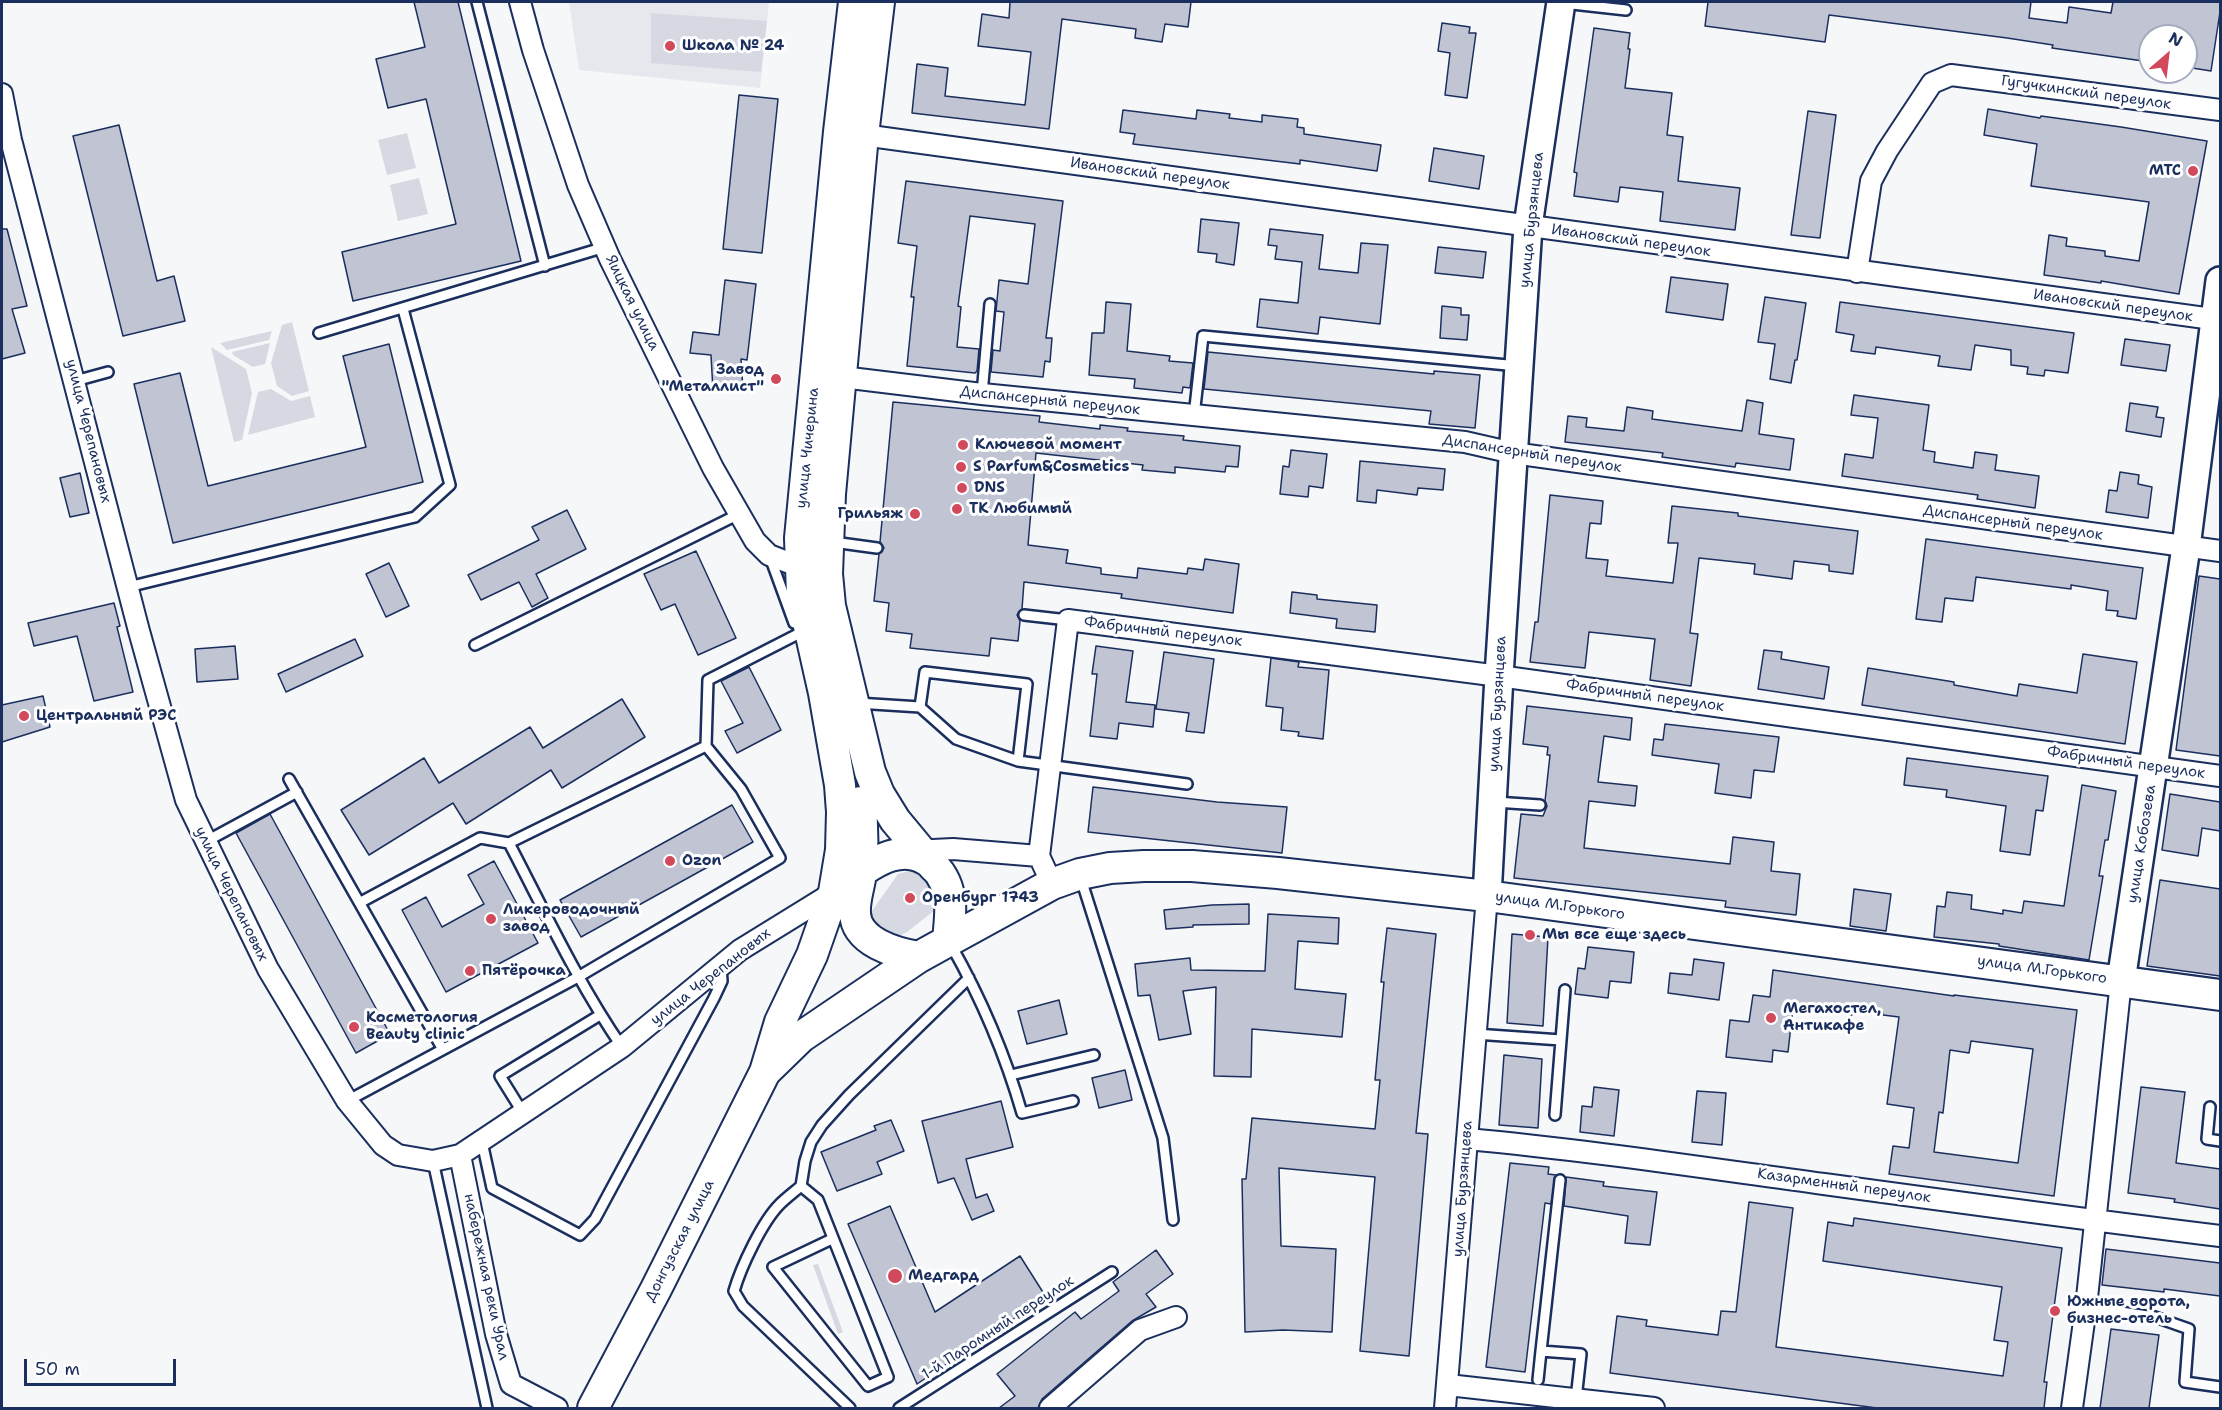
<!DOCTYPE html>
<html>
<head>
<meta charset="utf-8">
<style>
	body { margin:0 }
	#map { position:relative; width:2222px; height:1410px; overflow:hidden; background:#f6f7f9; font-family:"Shantell Sans",sans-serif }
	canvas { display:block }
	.frame { position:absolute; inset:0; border:3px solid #1b2f5e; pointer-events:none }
	.north { position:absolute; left:2138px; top:24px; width:60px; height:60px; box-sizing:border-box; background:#fff; border:2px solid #a4acbf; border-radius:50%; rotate:28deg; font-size:16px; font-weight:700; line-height:24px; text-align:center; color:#1b2f5e }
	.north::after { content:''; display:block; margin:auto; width:21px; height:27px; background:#d1495b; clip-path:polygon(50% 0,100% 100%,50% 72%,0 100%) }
	.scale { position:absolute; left:24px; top:1359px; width:152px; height:27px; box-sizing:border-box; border:3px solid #1b2f5e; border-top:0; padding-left:8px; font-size:18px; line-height:21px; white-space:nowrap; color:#1b2f5e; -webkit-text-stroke:4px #fff; paint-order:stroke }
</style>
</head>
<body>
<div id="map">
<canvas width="2222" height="1410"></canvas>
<div class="frame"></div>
<div class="north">N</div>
<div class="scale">50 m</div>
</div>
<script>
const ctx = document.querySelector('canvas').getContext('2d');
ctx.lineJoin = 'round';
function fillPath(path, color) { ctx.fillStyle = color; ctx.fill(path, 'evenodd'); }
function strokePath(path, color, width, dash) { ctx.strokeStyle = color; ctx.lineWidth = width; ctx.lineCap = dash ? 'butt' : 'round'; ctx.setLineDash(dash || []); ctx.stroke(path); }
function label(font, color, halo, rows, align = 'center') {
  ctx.font = font + ' "Shantell Sans",sans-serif'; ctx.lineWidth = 6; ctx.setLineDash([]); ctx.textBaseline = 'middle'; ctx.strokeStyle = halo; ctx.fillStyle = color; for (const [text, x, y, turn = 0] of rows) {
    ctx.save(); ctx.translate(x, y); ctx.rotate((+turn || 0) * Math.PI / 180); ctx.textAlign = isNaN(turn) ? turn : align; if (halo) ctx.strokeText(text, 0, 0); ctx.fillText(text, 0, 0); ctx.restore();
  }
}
const built = new Path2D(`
	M569,2H769L760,88L579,70Z`);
const green = new Path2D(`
	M651,13L767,21L761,72L651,63Z
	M407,133L416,168L387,175L378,140Z
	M419,178L428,214L398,221L390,185Z
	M292,322L309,391L292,396L277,386L271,363L282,325Z
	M272,331L269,340L227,350L220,343Z
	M270,343L265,364L253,367L233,355L232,352Z
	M211,347L246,369L252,393L242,440L234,442Z
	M271,389L291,401L310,396L315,417L248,435L258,392Z
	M912,870L929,875L937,904L935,910L907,932L895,938L881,935L872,920V911L898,874Z
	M818,1264L843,1332L838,1334L813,1265Z`);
const building = new Path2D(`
	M414,2H458L521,261L353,301L342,252L456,224L426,99L388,108L376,59L425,47Z
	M1010,2H1191L1188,27L1165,24L1162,42L1135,38L1136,29L1062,19L1049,129L912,113L917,64L948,68L945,96L1025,105L1031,52L978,46L982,14L1009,18Z
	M1708,2H2031L2029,18L2067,23L2069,7L2111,13L2113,2H2220V12L2211,71L2186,67V36H2150V62L2052,48L2053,45L2007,38L1829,15L1825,42L1705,26Z
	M1442,23L1470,27L1469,33H1476L1467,98L1445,95L1450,53L1438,51Z
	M1594,28L1630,33L1628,49H1630L1625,88L1672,93L1667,135L1683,137L1678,181L1740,188L1735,230L1660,221L1663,192L1620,187L1618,202L1574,196L1577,173L1574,172Z
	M739,95L778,99L762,253L723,249Z
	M1988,109L2040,118L2041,116L2121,127L2207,141L2179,294L2101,281V283L2044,275L2049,235L2067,238L2066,246L2105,251V256L2139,261L2149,202L2031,186L2037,144L1984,135Z
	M1123,110L1196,119L1197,110L1230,114L1229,118L1262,122V115L1298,119L1297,127L1304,128V134L1381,145L1377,171L1300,160V164L1133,144L1135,134L1120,132Z
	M1808,111L1836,115L1820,238L1791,235Z
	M119,125L157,281L174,276L185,321L123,336L73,136Z
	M1434,148L1484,156L1479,189L1429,181Z
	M906,181L1063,201L1046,338H1052L1050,362L1045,361L1043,377L991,372L993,350L1000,351L1004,312L996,311L999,280L1028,284L1035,224L970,216L958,306L961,307L957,347L979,349L977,371L975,373L907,366L914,297H911L917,246L898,243Z
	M1201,219L1239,223L1234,265L1216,262L1217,254L1198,252Z
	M2,229H7L27,306L12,309L25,353L2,359Z
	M1270,229L1323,235L1319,269L1358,273L1361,243L1388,245L1380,324L1320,317L1318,334L1257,327L1260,299L1298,303L1302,262L1275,259L1277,246L1268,245Z
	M1438,247L1486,252L1483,278L1435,273Z
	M1671,277L1728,284L1723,320L1666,312Z
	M725,280L756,284L747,360L741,359L743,390L713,391L711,355L690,353L693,332L719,335Z
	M1765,297L1806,303L1797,360H1795L1791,383L1770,379L1775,344L1758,342Z
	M1106,302L1131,304L1127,351L1170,356L1169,361L1193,363L1190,388L1183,387L1182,393L1134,388L1135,379L1089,375L1092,333H1104Z
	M1840,302L2074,333L2068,373L2045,370L2044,376L2027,374L2028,367L2011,365V350L1975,345L1971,370L1938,366L1940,356L1876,347L1875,354L1851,351L1854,335L1836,332Z
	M1442,306L1461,308V315H1469L1467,340L1440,338Z
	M2125,339L2170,345L2166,371L2121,365Z
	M389,344L423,482L173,543L134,384L180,373L208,486L366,447L343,356Z
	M1208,352L1434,374V371L1480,375L1475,428L1429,424L1431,411L1204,389Z
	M1854,395L1929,405L1923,450L1935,452L1934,462L1973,468L1975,452L1997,455L1995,470L2039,476L2035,508L1977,499L1978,495L1842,476L1845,454L1873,458L1878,418L1851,415Z
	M1747,400L1763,403L1759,434L1794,439L1790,470L1736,463L1735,467L1662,457L1663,453L1565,442L1568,416L1587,418L1586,427L1624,431L1627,407L1653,411L1652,419L1742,431Z
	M893,402L1040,416L1039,422L1100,429V425L1128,428L1127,431L1184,436L1183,440L1240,446L1238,467L1226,466L1225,472L1175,467V473L1142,470L1143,465L1036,453L1028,545L1068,550L1066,563L1101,568V574L1137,578L1138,568L1187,574L1188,568L1203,570L1205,559L1239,564L1233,613L1121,598L1122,594L1024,582L1022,609L1017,615L1020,621L1018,641L991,638L989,656L910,648L912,634L886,631L889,603L874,601L879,554L884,548L880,542Z
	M2130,403L2158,407L2156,417L2164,418L2161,437L2126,431Z
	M1291,450L1327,454L1323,488L1309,486L1308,497L1280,494L1283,466L1289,467Z
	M1360,461L1445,469L1443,490L1418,488L1417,495L1377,490L1376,503L1357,501Z
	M2120,472L2139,475L2138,484L2152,487L2148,518L2106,512L2109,490L2117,491Z
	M80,473L89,513L70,517L60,478Z
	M1550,495L1603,501L1601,524L1590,523L1586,558L1608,560L1606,576L1673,583L1678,543H1668L1672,506L1738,513V516L1858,531L1853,574L1829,571V565L1794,561L1792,579L1754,574L1755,564L1699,558L1690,633L1698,634L1691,686L1650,680L1655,639L1589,632L1585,668L1530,662L1535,622H1538Z
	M567,510L586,549L536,574L548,598L532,607L519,582L481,600L468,575L539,540L532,527Z
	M1926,539L2143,568L2136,619L2117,616L2118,611L2106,610L2108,591L2071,585V589L1976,577L1973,601L1945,598L1942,622L1916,619Z
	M696,551L736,638L698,655L675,604L661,610L644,574Z
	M389,563L409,606L386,617L366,574Z
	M2199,576L2220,579V756L2176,750Z
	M1292,592L1317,595V599L1377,605L1375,632L1336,628L1337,619L1290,613Z
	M114,603L120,626L117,627L133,692L94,701L77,636L34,646L28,623Z
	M355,639L363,656L286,692L278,674Z
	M235,646L238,679L197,682L195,649Z
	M1096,646L1133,651L1126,702L1155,705L1153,727L1119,723L1117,739L1090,736L1097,674H1092Z
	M1764,650L1782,652L1781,659L1829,667L1824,699L1758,689Z
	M1164,652L1214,659L1204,733L1186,731L1189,713L1156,709Z
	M2083,654L2137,662L2125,744L1862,705L1868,668L1954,682V685L2017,696L2019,684L2077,693Z
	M1271,658L1299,662L1298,667L1329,670L1323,739L1298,736L1299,732L1281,730L1283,708L1266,706Z
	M749,667L781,730L737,753L725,731L743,723L721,681Z
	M43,696L50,727L2,742V705Z
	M622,699L645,737L562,788L551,770L466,824L453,803L369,855L341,810L424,758L439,783L530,727L543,748Z
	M1527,706L1632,718L1630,740L1604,736L1598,782L1637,786L1635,806L1589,801L1584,848L1730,864L1733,837L1774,842L1771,871L1800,874L1796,915L1725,907L1726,901L1514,878L1521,814L1543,816L1547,806L1545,801L1550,755H1547L1548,747L1523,744Z
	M1665,724L1779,737L1774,772L1754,770L1751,798L1715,793L1719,764L1652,755L1654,739L1663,740Z
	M1907,758L2048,776L2043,811L2036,810L2030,855L2000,851L2006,806L1946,797L1947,790L1904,785Z
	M2082,785L2116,791L2108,840H2105L2099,876H2103L2089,960L1999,946V944L1934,937L1937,906L1945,907L1947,892L1972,895L1971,909L2003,914V910L2022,913L2024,901L2064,906Z
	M1093,787L1217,802L1287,807L1282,853L1088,832Z
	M2170,794L2220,802V831L2202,828L2198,856L2162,850Z
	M732,805L753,842L581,937L560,900Z
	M270,814L390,1034L356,1053L236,833Z
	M494,861L538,943L446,992L402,910L426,897L442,927L484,904L468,875Z
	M2160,880L2220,889V976L2147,966Z
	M1854,889L1891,894L1886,931L1850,926Z
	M1249,904V924L1193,925V927L1166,929L1164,910L1212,905Z
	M1268,914L1339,918L1338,944L1298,941L1295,989L1346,994L1342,1037L1252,1029L1251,1077L1214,1076L1216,987L1183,991L1191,1034L1159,1040L1150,995L1138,996L1135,964L1190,958L1191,970L1265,971Z
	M1387,928L1436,934L1416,1133L1428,1134L1409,1356L1360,1351L1375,1177L1279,1168L1281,1246L1336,1249L1332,1332L1283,1330L1245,1332L1242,1179H1246L1252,1118L1375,1129L1380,1080H1375L1384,982H1381Z
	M1512,934L1548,937L1543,1026L1507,1023Z
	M1588,947L1634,952L1631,983L1610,981L1608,998L1575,994L1578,968L1585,969Z
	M1694,959L1724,963L1719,1000L1668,993L1670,973L1692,975Z
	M1773,970L1954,996V995L2077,1010L2054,1196L1889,1174L1893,1146L1909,1148L1914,1108L1887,1104L1899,1017L1883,1015V1012L1853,1008L1852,1015L1795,1007L1793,1008L1788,1052L1773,1050L1772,1062L1726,1057L1730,1020L1749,1022L1753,995L1770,997ZM1971,1041L2033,1049L2018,1163L1934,1152L1939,1112L1943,1113L1950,1050L1969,1053Z
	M1059,1000L1067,1034L1027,1044L1018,1011Z
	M1504,1055L1542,1059L1538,1128L1499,1125Z
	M1125,1070L1132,1100L1099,1108L1092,1078Z
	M1594,1087L1619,1090L1614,1136L1580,1132L1582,1106L1592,1107Z
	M2141,1087L2185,1092L2176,1163L2220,1169V1209L2174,1202L2175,1199L2128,1193Z
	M1697,1091L1726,1093L1722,1145L1692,1142Z
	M1001,1101L1013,1147L966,1159L976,1198L987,1194L994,1211L972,1220L954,1178L938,1183L922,1121Z
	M891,1120L904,1151L877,1162L882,1174L837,1191L821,1152L876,1130L874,1126Z
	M1510,1163L1549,1167L1548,1174L1556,1175L1551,1204L1545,1203L1525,1372L1486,1367Z
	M1566,1177L1604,1182L1603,1186L1657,1192L1650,1245L1625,1243L1628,1216L1564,1206Z
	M1749,1202L1793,1208L1776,1347L2003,1376L2008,1342L1994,1340L2002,1287L1823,1261L1828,1222L1853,1226L1854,1218L2062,1248L2044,1382H2047L2044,1408H1877L1610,1373L1617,1316L1647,1320L1646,1326L1718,1335L1721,1311L1736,1312Z
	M890,1206L935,1312L1020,1256L1046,1297L917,1384L848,1224Z
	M2106,1249L2220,1263V1296L2164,1289V1292L2102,1285Z
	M1156,1250L1173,1274L1146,1294L1156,1307L1132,1321L1042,1399L1038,1408H999L1015,1396L997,1374L1075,1312L1081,1319L1119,1291L1113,1282Z
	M2111,1329L2159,1335L2149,1408H2100Z`);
const lane = new Path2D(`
	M477,2L545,266
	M1563,3L1626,10
	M319,333L605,247
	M75,381L108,372
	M982,394L990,304
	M1194,416L1203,336L1518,366
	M833,542L877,548
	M770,557L794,623
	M128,587L415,517L450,485L403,309
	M1024,615L1068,620
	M475,645L739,514
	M857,703L920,707L956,739L1018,761L1187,784
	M920,707L925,672L1027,684L1018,761
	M289,779L442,1048
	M1495,802L1540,805
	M205,842L297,792
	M509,843C545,912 578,983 622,1047
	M1081,879L1163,1138L1173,1220
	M361,902L480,838L509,843L706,746L708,680L798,634L807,631
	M951,945C981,998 1005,1054 1022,1113L1073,1101
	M1475,1034L1561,1040L1565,990
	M1011,1075L1094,1055
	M347,1101L578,977L780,858L741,789L706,746
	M2210,1107L2207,1139L2220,1141
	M523,1113L500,1076L600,1015
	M1555,1115L1561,1040
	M482,1142L492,1188L580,1235L595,1219L714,998L722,981L721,966
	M433,1161L487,1408
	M1560,1180L1541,1351L1581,1354L1576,1399
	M801,1186L818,1200L888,1377L868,1386L773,1267L832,1239
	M2086,1307L2155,1317L2189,1329L2185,1382L2220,1387
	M1538,1380L1541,1351
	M850,1408L743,1306L734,1291C741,1267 762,1222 780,1204C786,1198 794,1192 801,1186L805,1161L811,1142L822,1125L849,1095L969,978
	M899,1408L1112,1272`);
const street = new Path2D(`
	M520,2L533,50L578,185L610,259L713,468L755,541L769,555L800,567
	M2,94L11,140L139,631L186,800L268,969L347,1101L383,1145L398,1155L433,1161L460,1155L622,1047L740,950L834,892
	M863,135L2220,320
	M1857,272L1871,181L1887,151L1932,83L1951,75L2220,110
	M842,377L982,394L1465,442L1513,453L2220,551
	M913,851L953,849L1039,856
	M1052,884L1039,856L1068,620L1499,676L2220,776
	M1467,1139C1587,1150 1705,1168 1824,1184C1956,1202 2088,1220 2220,1236
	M460,1155L496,1334L511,1384L557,1408
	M1448,1385L1654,1408
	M1050,1408L1140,1330L1176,1317
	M1445,1408L1487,896
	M2072,1408L2086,1307L2121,981`);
const secondary = new Path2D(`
	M1487,896L1499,676L1528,226L1561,2
	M2121,981L2186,547L2220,281`);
const primary = new Path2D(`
	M879,2L863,135L830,494L827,574L830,606L870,772L879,794L895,820L934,867
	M860,802C863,825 863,849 861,872C860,885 854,899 855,913C856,942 895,953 919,957
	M850,880C874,861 906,840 933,865C943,875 949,889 950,903C951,915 949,928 948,941
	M765,1072L801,1037L919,957L948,941L1052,884L1080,874L1110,868L1144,866H1192L1278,873L1487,896L2220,995
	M593,1408L656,1289L765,1072L780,1022L812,955L834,892L841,850L842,812L840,785L824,693L802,595L800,538L839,132L854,2`);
const markers = [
	[670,46,6,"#d1495b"],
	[2193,171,6,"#d1495b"],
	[776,379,6,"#d1495b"],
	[963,445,6,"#d1495b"],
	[961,467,6,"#d1495b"],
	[962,488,6,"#d1495b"],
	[957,509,6,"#d1495b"],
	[915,514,6,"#d1495b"],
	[24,716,6,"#d1495b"],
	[670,861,6,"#d1495b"],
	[910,898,6,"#d1495b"],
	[491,919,6,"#d1495b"],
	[1530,935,6,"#d1495b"],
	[470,971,6,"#d1495b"],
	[1771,1018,6,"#d1495b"],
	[354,1027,6,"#d1495b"],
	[895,1276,8,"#d1495b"],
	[2055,1311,6,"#d1495b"]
];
const poiNames = [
	["Школа № 24",682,46],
	["МТС",2181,171,"right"],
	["Завод",764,370,"right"],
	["\"Металлист\"",764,387,"right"],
	["Ключевой момент",975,445],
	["S Parfum&Cosmetics",973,467],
	["DNS",974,488],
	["ТК Любимый",969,509],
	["Грильяж",903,514,"right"],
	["Центральный РЭС",36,716],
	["Ozon",682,861],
	["Оренбург 1743",922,898],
	["Ликероводочный",503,910],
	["завод",503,927],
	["Мы все еще здесь",1542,935],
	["Пятёрочка",482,971],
	["Мегахостел,",1783,1009],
	["Антикафе",1783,1026],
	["Косметология",366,1018],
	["Beauty clinic",366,1035],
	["Медгард",908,1276],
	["Южные ворота,",2067,1302],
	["бизнес-отель",2067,1319]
];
const streetNames = [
	["Гугучкинский переулок",2086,93,8],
	["Ивановский переулок",1150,174,8],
	["улица Бурзянцева",1532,220,-84],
	["Ивановский переулок",1631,241,8],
	["Яицкая улица",632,303,64],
	["Ивановский переулок",2113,306,8],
	["Диспансерный переулок",1050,401,6],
	["улица Черепановых",88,431,76],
	["улица Чичерина",808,448,-84],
	["Диспансерный переулок",1532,454,9],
	["Диспансерный переулок",2013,523,8],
	["Фабричный переулок",1163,632,7],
	["Фабричный переулок",1645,696,8],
	["улица Бурзянцева",1498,704,-87],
	["Фабричный переулок",2126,763,8],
	["улица Кобозева",2142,844,-81],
	["улица Черепановых",231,894,64],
	["улица М.Горького",1560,906,8],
	["улица М.Горького",2042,970,8],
	["улица Черепановых",711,977,-38],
	["Казарменный переулок",1844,1186,8],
	["улица Бурзянцева",1463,1189,-86],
	["Донгузская улица",680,1241,-63],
	["набережная реки Урал",486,1277,78],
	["1-й Паромный переулок",998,1328,-33]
];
fillPath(built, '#e6e8ee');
fillPath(green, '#d6d9e2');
fillPath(building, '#c0c4d3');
strokePath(building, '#1b2f5e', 1.5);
strokePath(lane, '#1b2f5e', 14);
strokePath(street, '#1b2f5e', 24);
strokePath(secondary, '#1b2f5e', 32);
strokePath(primary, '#1b2f5e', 34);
strokePath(lane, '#fff', 9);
strokePath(street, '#fff', 20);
strokePath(secondary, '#fff', 27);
strokePath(primary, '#fff', 30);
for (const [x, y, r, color] of markers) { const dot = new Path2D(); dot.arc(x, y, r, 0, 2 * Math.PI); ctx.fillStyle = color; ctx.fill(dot); strokePath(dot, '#fff', 2); }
label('bold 15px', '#1b2f5e', '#fff', poiNames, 'left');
label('15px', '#1b2f5e', '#fff', streetNames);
</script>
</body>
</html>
